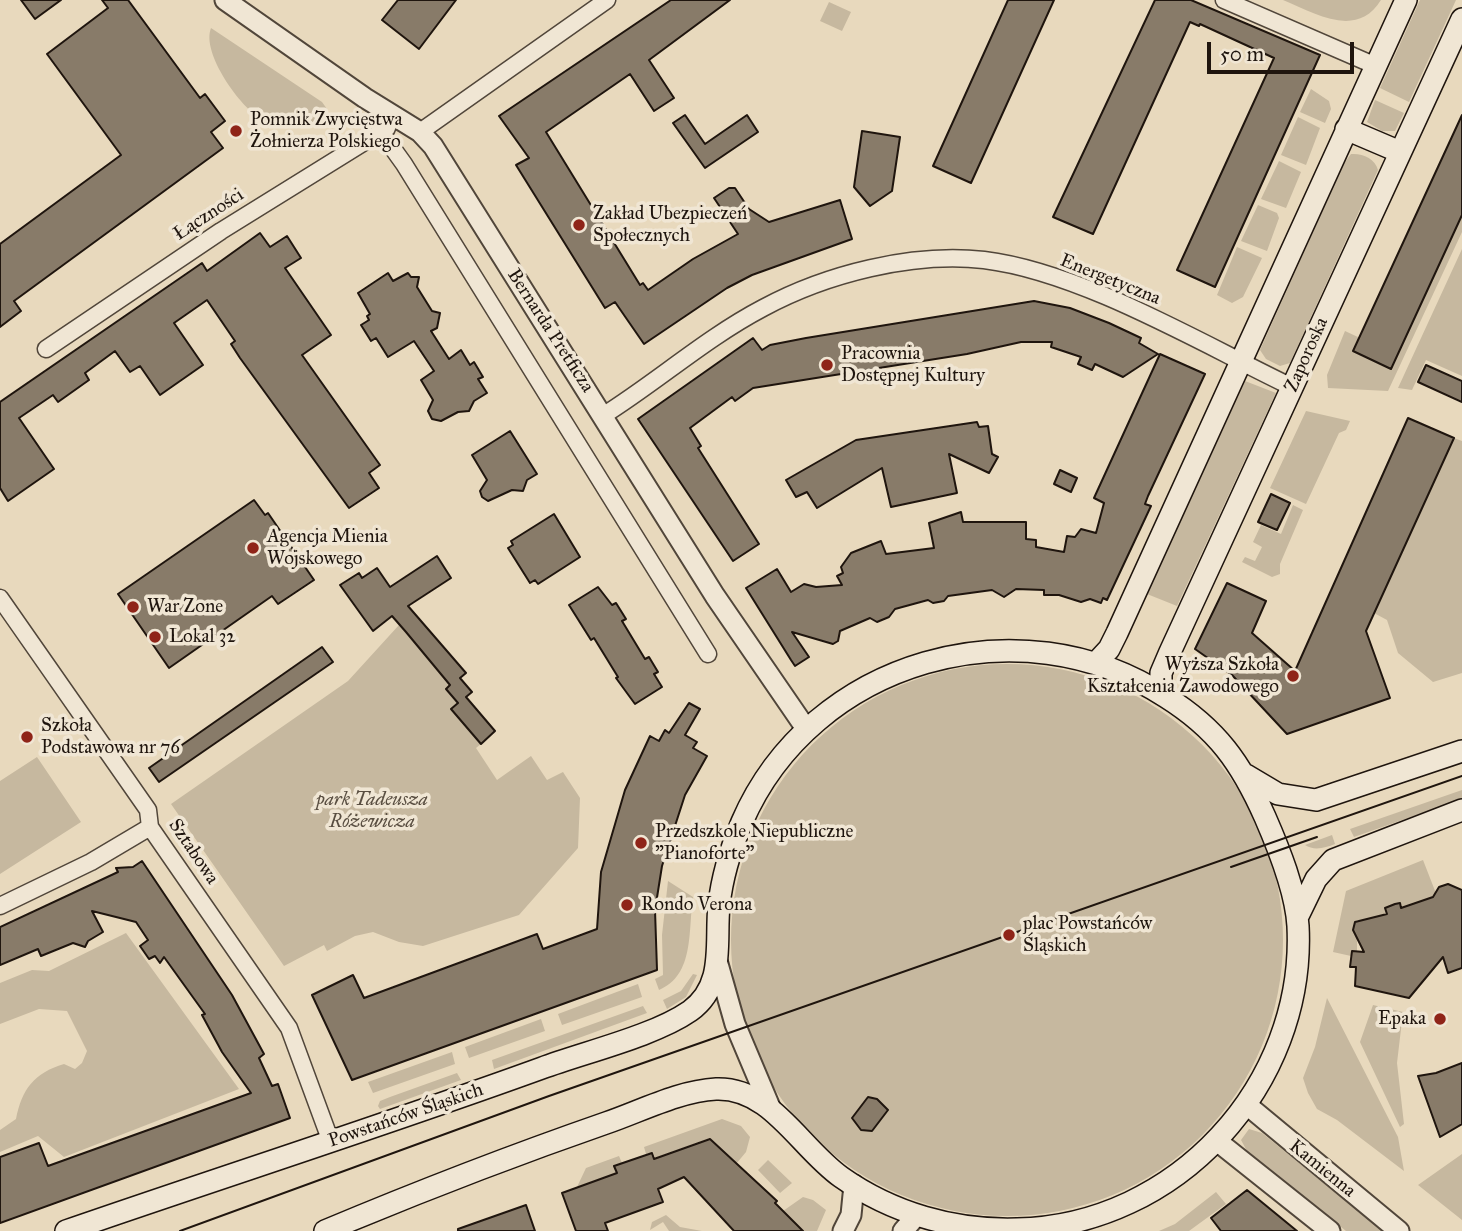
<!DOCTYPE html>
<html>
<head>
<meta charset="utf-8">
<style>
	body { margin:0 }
	#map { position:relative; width:1462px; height:1231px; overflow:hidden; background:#e8d9bd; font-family:"IM FELL Great Primer",serif }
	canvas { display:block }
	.scale { position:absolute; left:1207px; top:42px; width:147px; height:32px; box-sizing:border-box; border:4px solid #1f150e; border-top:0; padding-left:9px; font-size:21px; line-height:24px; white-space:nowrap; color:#1f150e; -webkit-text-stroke:5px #f0e6d4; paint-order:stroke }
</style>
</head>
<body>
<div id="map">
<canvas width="1462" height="1231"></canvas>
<div class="scale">50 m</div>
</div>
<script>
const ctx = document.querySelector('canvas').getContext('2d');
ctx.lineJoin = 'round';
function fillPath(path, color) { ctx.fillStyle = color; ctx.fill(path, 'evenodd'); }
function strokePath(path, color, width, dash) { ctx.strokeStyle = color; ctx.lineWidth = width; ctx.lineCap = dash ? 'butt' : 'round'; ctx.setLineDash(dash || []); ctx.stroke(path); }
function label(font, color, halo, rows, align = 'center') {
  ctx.font = font + ' "IM FELL Great Primer",serif'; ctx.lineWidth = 7; ctx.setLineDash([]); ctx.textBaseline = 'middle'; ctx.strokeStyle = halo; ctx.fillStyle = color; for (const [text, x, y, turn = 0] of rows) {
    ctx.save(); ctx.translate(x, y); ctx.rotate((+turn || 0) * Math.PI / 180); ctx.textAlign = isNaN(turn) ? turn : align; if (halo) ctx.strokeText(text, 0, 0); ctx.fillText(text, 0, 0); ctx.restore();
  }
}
const green = new Path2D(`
	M1283,0H1381C1357,39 1316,14 1283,0Z
	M1420,0H1456L1409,102L1380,88Z
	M829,2L851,12L842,31L820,21Z
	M211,28L322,102L327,109L326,120C309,132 279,130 262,120C240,107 201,53 211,28Z
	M1311,89L1329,101L1331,109L1325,123L1300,112Z
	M1375,100L1404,113L1395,131H1382L1367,122Z
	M1298,117L1320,128L1306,165L1281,155Z
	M1351,154C1362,153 1375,158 1378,170L1290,363L1280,366L1266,359L1260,350L1344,163Z
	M1279,161L1301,172L1286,208L1261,199Z
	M1258,205L1277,213L1279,218L1267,251L1241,241Z
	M1462,215V232L1388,391L1328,388L1327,375L1345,331L1360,338L1354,351L1391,369Z
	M1237,247L1262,258L1243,297L1232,303L1217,295Z
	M1462,249V376L1426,360L1412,390L1398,388Z
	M1245,381L1276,393L1177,606L1147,594Z
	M1306,411L1350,421L1346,430L1339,433L1306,504L1270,488Z
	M1454,438L1462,441V673L1433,682L1398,653L1387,620L1374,613Z
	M1293,505L1303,510L1280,564V574L1272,577L1242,562L1245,557L1255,561L1262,547L1253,542L1261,525L1281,534Z
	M399,625L451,684L446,689L457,703L451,709L481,744L476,748L497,780L531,756L547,780L563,772L580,798L578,848L519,915L423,946L399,942L373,932L355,936L327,951L324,945L284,966L171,804L348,681Z
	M731 940a276 276 0 1 1 552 0a276 276 0 1 1-552 0Z
	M37,757L81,822L0,874V781Z
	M1462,790V799L1354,837L1350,829Z
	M1332,835L1335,844C1325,848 1314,851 1305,845Z
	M1423,860L1437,896L1402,909L1400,904L1385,909L1387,914L1367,921L1357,920L1353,926L1357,934V951H1352L1351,956L1333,952L1346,891Z
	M668,881L693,897C688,930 695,975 659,990L655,979L663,975L662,935Z
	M126,933L239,1089L64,1157L38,1136L0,1152V1130L16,1119C22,1089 34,1073 64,1064L75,1069L82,1063L87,1051L67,1011L39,1009L0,1024V983L32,970L49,971Z
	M693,974L697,975L686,997L667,1009L663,1000L681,991Z
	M638,984L642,997L562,1025L558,1014Z
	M1327,998L1398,1137L1404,1171L1337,1120L1317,1109L1308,1093L1303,1078L1315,1047Z
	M1373,1005L1403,1012L1397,1063L1404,1124L1400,1127L1360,1042Z
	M643,1006L647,1013L494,1069L492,1060Z
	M541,1019L545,1031L469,1058L465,1047Z
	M452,1052L455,1064L373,1093L368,1082Z
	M457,1073L461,1080L380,1109L378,1106L380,1101L390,1097Z
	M722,1119L741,1126L750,1137L746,1152L736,1164L710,1138L655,1158L653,1152L646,1154L644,1147Z
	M1249,1129L1262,1133L1383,1231H1346L1247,1151L1241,1140Z
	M1462,1154V1220L1418,1185Z
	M619,1156L622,1163L614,1165L616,1173L577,1187L586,1168Z
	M768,1160L792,1183L780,1193L758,1170Z
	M1216,1192L1226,1204L1189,1231H1159L1175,1224Z
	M803,1197L813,1200L826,1210L817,1231H803L783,1211Z
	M666,1215L680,1227L702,1231H669L663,1222L650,1230L652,1222Z`);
const building = new Path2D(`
	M21,0H61L35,19Z
	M102,0H128L200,98L205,94L225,121L211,132L223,148L14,301L21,311L0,327V244L121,155L47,54L108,8Z
	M398,0H456L419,49L382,20Z
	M671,0H730L649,60L674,98L654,111L630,74L546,132L640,285L643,283L648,290L693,259L738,234L714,198L729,188H735L749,209L769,222L840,200L852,239L752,275L727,288L644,344L615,302L605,308L516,165L529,158L499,116Z
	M1008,0H1054L971,183L933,166Z
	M1155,0H1191L1320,55L1215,287L1177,270L1274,58L1200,24L1199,26L1190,22L1093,234L1053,217Z
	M685,115L705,144L747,115L758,132L705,168L673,123Z
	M1462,115V215L1391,369L1353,351Z
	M862,131L900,137L892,191L870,206L854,187Z
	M260,233L270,247L287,236L301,258L285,268L331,335L302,355L380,465L369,473L379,488L349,508L240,358L231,344L235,341L207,300L174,323L203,365L160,395L140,366L130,372L115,351L85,373L89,380L58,402L53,395L19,418L54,469L8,501L0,488V402L202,263L207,271Z
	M388,273L393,281L408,273L411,277H419L417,287L432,311L440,313L437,328L431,331L449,359L461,350L470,365L474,362L483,377L478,379L487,393L474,401L469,411L458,412L441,421L432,419L428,411L433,400L421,380L434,371L414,341L388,357L376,338L371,341L361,325L369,320L367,316L370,314L358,293Z
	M1034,301L1070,308L1109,323L1141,338L1139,343L1158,354L1123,377L1095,364L1092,370L1078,364L1081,357L1051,347L1052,342H1021L967,354L753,388L735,401L732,397L690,428L701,446L698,448L759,544L733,561L638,419L753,338L762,350L770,345L806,338Z
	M1160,354L1205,374L1148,496L1145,504L1151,506L1107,600L1103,598L1101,603L1090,599L1081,602L1059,595H1044V590L1016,589L1004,597L992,590L948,596L944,601L933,603L928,600L895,609L889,617L877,622L870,618L840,631L838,641L833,644L792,632L809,657L795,666L791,660L746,588L777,569L791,592L804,584L816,587L842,585L837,576L843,573L841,567L851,553L881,541L886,554L934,548L929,523L961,512L963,522H1026V539L1036,540V547L1064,552L1067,536L1075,537L1081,529L1096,533L1104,503L1094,498Z
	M1426,365L1462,381V402L1418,382Z
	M1408,418L1454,438L1366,631L1390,698L1287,734L1232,675L1195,649L1227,583L1266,601L1252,633L1295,671Z
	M977,422L979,427L988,426L992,454L998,457L989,473L949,454L957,493L891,507L882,468L817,508L807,492L796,497L786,480L856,440Z
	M510,431L537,474L527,480L523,491L512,490L488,501L482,497L480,491L487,480L472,455Z
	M1060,470L1077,478L1071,492L1054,484Z
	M1271,494L1290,503L1277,530L1258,522Z
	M254,500L265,515L268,513L314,580L278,604L272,596L169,668L118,594Z
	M554,514L580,557L538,584L535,580L530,583L508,548L513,545L511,541Z
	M437,556L451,578L408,606L466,673L460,678L472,692L466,697L495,731L481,744L451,709L458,703L446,689L450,685L406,632L392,616L373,631L340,585L359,573L362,578L377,568L390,587Z
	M598,587L612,605L616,603L626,619L622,621L645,659L649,657L658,672L654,674L662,687L635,704L616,678L618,677L594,638L591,640L569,605Z
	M322,647L333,662L159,782L149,768Z
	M689,703L700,709L685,735L697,742L693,748L707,756L685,795L662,866L655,910L657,970L352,1080L312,995L353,975L364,998L537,934L543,949L597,929L601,872L625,790L650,736L659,741L665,730L669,733Z
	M142,861L232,995L264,1054L259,1058L272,1086L278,1084L290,1118L0,1223V1157L39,1143L48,1166L251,1093L222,1052L202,1015L205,1014L164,957L160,963L155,956L149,959L140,946L148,940L136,922L92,911L103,932L88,941L85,947L73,943L41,956L38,949L0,965V927L118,872L116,868L133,867Z
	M1448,884L1462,890V968L1448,973L1443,957L1409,998L1355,986L1356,967H1350L1352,951L1364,952L1353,930L1355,922L1387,914L1385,908L1395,904L1400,903L1401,908L1433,897L1439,887Z
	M1462,1063V1124L1440,1137L1418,1076L1436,1073Z
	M868,1097L877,1099L888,1110L872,1131L861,1130L852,1118Z
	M710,1139L777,1201L775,1203L803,1231H734L684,1177L658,1189L663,1202L605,1223L608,1231H576L562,1193L617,1173L614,1166L652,1153L654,1159Z
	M1247,1190L1297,1231H1221L1211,1218Z
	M526,1205L535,1231H458V1229Z`);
const minor = new Path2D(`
	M1224,0L1376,66
	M381,132L404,164L708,654
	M420,132L607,0
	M46,349L221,231L387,128
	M604,415C658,381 706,338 763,308C826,274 912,252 984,260C1082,272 1202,344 1292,387
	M0,598L148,810L150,827L289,1028L331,1142
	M0,906L91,862L150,827`);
const tertiary = new Path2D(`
	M225,0L365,98L420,132L433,146L715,596L807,730
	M718,964L735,1024L770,1107
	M1247,1105L1399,1231
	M1217,1141L1330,1231
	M843,1231L851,1215L854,1185
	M903,1231L917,1215`);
const secondary = new Path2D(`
	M1346,129L1400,152
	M1096,663L1109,649L1117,633L1406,0
	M1161,693V673L1170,652L1462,19
	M1246,775L1278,794L1316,800L1462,751
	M1298,916L1316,879L1333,860L1462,810
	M66,1231C225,1176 385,1125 542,1068C585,1052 654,1036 690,1011C726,985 715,943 719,905C722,877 731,848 742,822C812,660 1020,601 1166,697C1217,729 1241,763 1265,817C1279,849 1296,891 1298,926C1306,1085 1176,1226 1017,1229C954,1231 892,1213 841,1177C799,1147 771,1087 716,1089C679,1091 641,1111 606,1123C511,1156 418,1192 325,1231`);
const tram = new Path2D(`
	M1231,867L1317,837
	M180,1231L549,1096L1462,776`);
const markers = [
	[236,131,7,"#8f2418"],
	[579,225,7,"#8f2418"],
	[827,365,7,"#8f2418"],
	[253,548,7,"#8f2418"],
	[133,607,7,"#8f2418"],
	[155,637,7,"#8f2418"],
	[1293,676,7,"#8f2418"],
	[27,737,7,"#8f2418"],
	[641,843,7,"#8f2418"],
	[627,905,7,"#8f2418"],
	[1009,935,7,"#8f2418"],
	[1440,1019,7,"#8f2418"]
];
const poiNames = [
	["Pomnik Zwycięstwa",250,120],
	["Żołnierza Polskiego",250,142],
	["Zakład Ubezpieczeń",593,214],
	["Społecznych",593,236],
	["Pracownia",841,354],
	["Dostępnej Kultury",841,376],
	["Agencja Mienia",267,537],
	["Wojskowego",267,559],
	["War Zone",147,607],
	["Lokal 32",169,637],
	["Wyższa Szkoła",1279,665,"right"],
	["Kształcenia Zawodowego",1279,687,"right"],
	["Szkoła",41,726],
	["Podstawowa nr 76",41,748],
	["Przedszkole Niepubliczne",655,832],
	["\"Pianoforte\"",655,854],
	["Rondo Verona",641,905],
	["plac Powstańców",1023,924],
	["Śląskich",1023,946],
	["Epaka",1426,1019,"right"]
];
const streetNames = [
	["Łączności",209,215,-33],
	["Energetyczna",1110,280,22],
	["Bernarda Pretficza",550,331,57],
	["Zaporoska",1307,355,-66],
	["Sztabowa",193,852,56],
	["Powstańców Śląskich",406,1116,-19],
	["Kamienna",1322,1169,39]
];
const parkNames = [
	["park Tadeusza",372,800],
	["Różewicza",372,822]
];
fillPath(green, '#c6b89f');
fillPath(building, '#887b69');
strokePath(building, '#1f150e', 2);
strokePath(minor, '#51463a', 19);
strokePath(tertiary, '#51463a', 23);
strokePath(secondary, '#1f150e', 24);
strokePath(minor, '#f0e6d4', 16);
strokePath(tertiary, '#f0e6d4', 19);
strokePath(secondary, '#f0e6d4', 21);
strokePath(tram, '#1f150e', 2);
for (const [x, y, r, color] of markers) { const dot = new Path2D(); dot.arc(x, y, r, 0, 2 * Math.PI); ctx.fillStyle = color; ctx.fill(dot); strokePath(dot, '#f0e6d4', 2.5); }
label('19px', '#1f150e', '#f0e6d4', poiNames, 'left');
label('19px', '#1f150e', '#f0e6d4', streetNames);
label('italic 19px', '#594e41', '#f0e6d4', parkNames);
</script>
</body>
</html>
